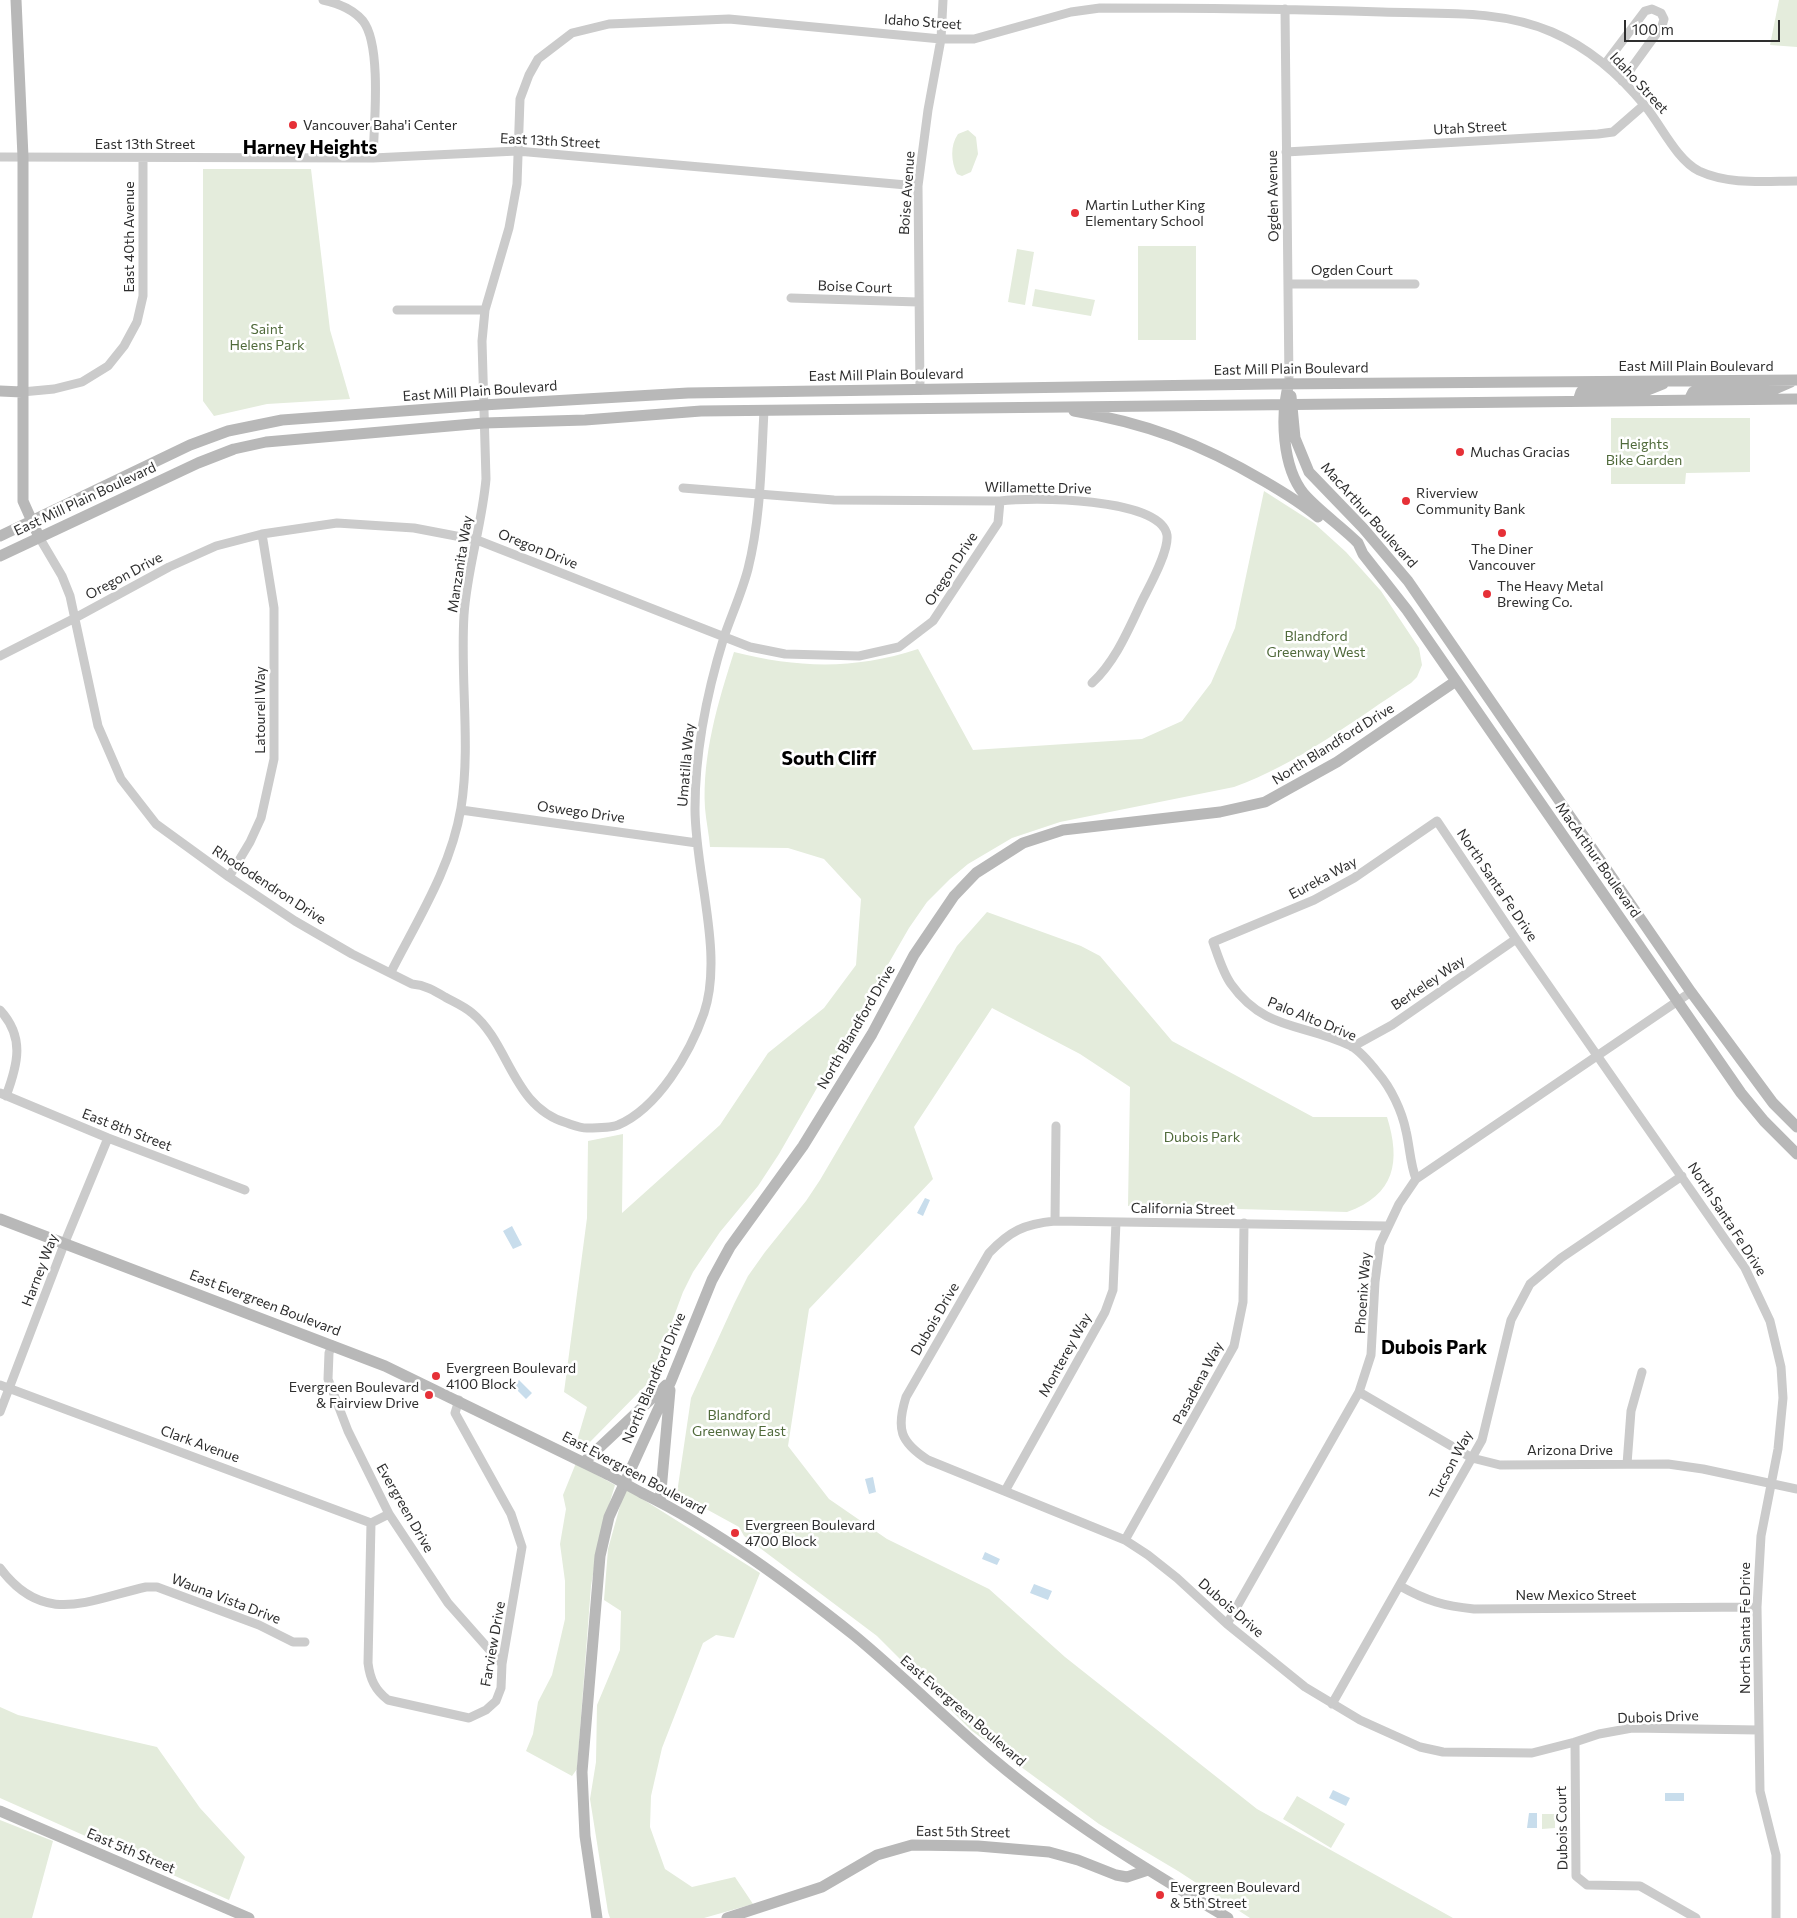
<!DOCTYPE html>
<html>
<head>
<meta charset="utf-8">
<style>
	body { margin:0 }
	#map { position:relative; width:1797px; height:1918px; overflow:hidden; background:#fff; font-family:Commissioner,sans-serif }
	canvas { display:block }
	.scale { position:absolute; left:1624px; top:20px; width:156px; height:22px; box-sizing:border-box; border:2px solid #2e2e2e; border-top:0; padding-left:6px; font-size:15px; line-height:18px; white-space:nowrap; color:#2e2e2e; -webkit-text-stroke:4px #fff; paint-order:stroke }
</style>
</head>
<body>
<div id="map">
<canvas width="1797" height="1918"></canvas>
<div class="scale">100 m</div>
</div>
<script>
const ctx = document.querySelector('canvas').getContext('2d');
ctx.lineJoin = 'round';
function fillPath(path, color) { ctx.fillStyle = color; ctx.fill(path, 'evenodd'); }
function strokePath(path, color, width, dash) { ctx.strokeStyle = color; ctx.lineWidth = width; ctx.lineCap = dash ? 'butt' : 'round'; ctx.setLineDash(dash || []); ctx.stroke(path); }
function label(font, color, halo, rows, align = 'center') {
  ctx.font = font + ' Commissioner,sans-serif'; ctx.lineWidth = 5; ctx.setLineDash([]); ctx.textBaseline = 'middle'; ctx.strokeStyle = halo; ctx.fillStyle = color; for (const [text, x, y, turn = 0] of rows) {
    ctx.save(); ctx.translate(x, y); ctx.rotate((+turn || 0) * Math.PI / 180); ctx.textAlign = isNaN(turn) ? turn : align; if (halo) ctx.strokeText(text, 0, 0); ctx.fillText(text, 0, 0); ctx.restore();
  }
}
const green = new Path2D(`
	M1779,0H1797V47L1770,45Z
	M968,130L976,137L978,154L971,172L962,176L957,174C951,162 950,145 958,134Z
	M203,169H311L330,330L350,399L267,404L214,416L203,401Z
	M1138,246H1196V340H1138Z
	M1017,249L1034,252L1025,305L1008,302Z
	M1035,289L1095,300L1091,316L1032,306Z
	M1611,418H1750V472L1686,473L1685,484H1611Z
	M1264,491L1314,523L1346,552L1381,591L1419,648L1422,665L1417,677L1411,683C1354,720 1298,764 1234,787L1060,822L1012,838L968,864L950,879L927,902L909,928L779,1154L758,1186L720,1232L693,1272L683,1292L650,1381L589,1443L576,1444L587,1407L564,1392L587,1218L588,1141L623,1134L622,1213L720,1125L768,1053L824,1008L856,965L861,899L824,859L788,848L710,847C709,834 706,821 705,808C702,755 718,702 734,652C798,668 854,670 918,649L973,750L1142,739L1182,721L1211,683L1235,628Z
	M987,912L1081,946L1100,956L1172,1041L1313,1117H1387C1401,1162 1395,1195 1347,1212L1128,1206L1130,1087L1080,1054L992,1008L914,1127L933,1179L809,1309L788,1446L829,1499L887,1539L989,1589L1065,1657L1257,1809L1453,1918H1250L1178,1871L1099,1824L972,1731L877,1636L744,1536L739,1527L677,1493L691,1398L734,1304L748,1276L765,1252L806,1201L820,1180L957,946Z
	M576,1463L615,1485L599,1538L591,1586L577,1769L572,1776L526,1751L533,1734L538,1702L552,1675L565,1619V1581L560,1544L566,1509L563,1495Z
	M625,1488L760,1573L734,1638L716,1635L703,1643L662,1748L651,1796L650,1827L665,1869L692,1887L735,1877L753,1904L704,1918H610L608,1912L590,1799L596,1762L597,1705L620,1650L621,1611L604,1600L608,1549Z
	M0,1707L18,1715L157,1747L200,1808L245,1857L229,1900L0,1798Z
	M1297,1796L1345,1824L1331,1848L1283,1819Z
	M1542,1814H1555V1828L1542,1829Z
	M0,1820L53,1841L32,1918H0Z`);
const water = new Path2D(`
	M925,1198L930,1200L923,1216L917,1213Z
	M512,1226L522,1245L513,1249L503,1231Z
	M519,1380L532,1393L526,1399L513,1386Z
	M873,1477L876,1492L869,1494L865,1479Z
	M985,1552L1000,1559L997,1565L982,1559Z
	M1034,1584L1052,1591L1048,1600L1030,1593Z
	M1333,1790L1350,1798L1346,1806L1329,1798Z
	M1665,1793H1684V1801H1665Z
	M1529,1813H1537V1828H1527Z`);
const street = new Path2D(`
	M323,0C337,3 353,9 363,21C382,45 374,126 373,158
	M1285,9L1289,383
	M1605,64L1645,11L1652,9L1661,13L1664,19L1662,26L1622,81
	M1286,152L1598,134L1613,132L1644,105
	M0,157L373,158L517,151L918,186
	M1288,284H1415
	M791,298L918,302
	M397,310H485
	M920,390L918,186L928,110L941,39L943,0
	M22,392L54,389L82,382L108,366L124,346L137,322L143,296V158
	M683,488L834,500L1000,501C1030,497 1160,497 1167,535C1169,551 1150,585 1143,599C1129,628 1116,661 1092,683
	M39,537L62,576L70,596L98,726L121,779L156,824L229,877L295,921L352,954L412,984C425,985 435,991 445,997C454,1002 464,1006 472,1013C510,1044 512,1107 567,1123C573,1125 580,1128 587,1128C595,1128 610,1128 618,1125C658,1108 690,1053 704,1013C724,954 695,872 695,809C695,751 707,692 724,637C732,614 742,592 748,569C761,517 761,464 764,411
	M0,656L75,618L169,567L216,546L262,534L337,523L414,528L477,540L750,647L785,654L859,656L899,647L933,621L998,523L1000,501
	M461,810L697,843
	M229,877L250,842L261,818L274,759V608L262,534
	M391,972C418,919 451,868 461,808C471,745 460,679 464,615C467,569 482,525 486,479L482,341L485,310L509,228L517,184L520,99L529,75L538,59L572,33L609,24L729,19L941,39H974L1071,12L1100,8C1194,8 1288,9 1382,12C1438,14 1499,9 1552,32C1589,48 1621,76 1646,107C1662,127 1677,160 1699,171C1729,185 1765,181 1797,181
	M0,1010C25,1037 18,1064 6,1096
	M1352,1047L1392,1025L1516,939
	M0,1093L108,1138L245,1190
	M1416,1179C1410,1163 1410,1148 1406,1131C1402,1111 1391,1088 1378,1073C1371,1064 1360,1051 1351,1046C1305,1023 1265,1032 1231,984C1223,973 1218,956 1213,942L1314,900L1354,878L1437,821L1516,939L1745,1268L1770,1321L1781,1367L1783,1398L1778,1449L1761,1536L1757,1607L1760,1791L1776,1855V1918
	M1055,1221L1056,1126
	M1387,1226L1055,1221C1024,1224 1010,1231 989,1253L906,1397C896,1429 900,1442 928,1460L1125,1540L1148,1555L1177,1578L1227,1624L1305,1687L1360,1720L1420,1747L1443,1752L1532,1753L1575,1742L1599,1734L1632,1728L1758,1730
	M332,1345L329,1353L328,1379L348,1431L389,1514L448,1603L502,1664
	M0,1385L371,1523L389,1514
	M1359,1392L1472,1458L1500,1465L1668,1464L1703,1469L1797,1489
	M0,1412L65,1242L108,1138
	M1627,1464L1631,1411L1642,1372
	M1005,1491L1105,1312L1113,1290L1116,1222
	M371,1523L368,1663C370,1679 375,1690 388,1700L469,1718L486,1710L496,1701L501,1688L502,1664L522,1547L511,1514L455,1413L459,1400
	M1125,1540L1234,1346L1243,1302L1244,1223
	M0,1568C44,1627 88,1600 146,1587H157L259,1625L293,1642H305
	M1400,1586C1427,1601 1444,1606 1474,1609L1757,1607
	M1227,1624L1359,1392L1371,1355L1375,1282L1380,1244L1399,1204L1416,1179L1691,992
	M1332,1704L1482,1440L1511,1320L1530,1284L1561,1258L1682,1176
	M1575,1742L1576,1876L1587,1885L1640,1886L1696,1918`);
const secondary = new Path2D(`
	M16,0L23,157V501L39,537
	M1289,383C1280,415 1282,467 1304,494C1320,512 1341,526 1358,543L1363,554L1407,610L1741,1093L1764,1121L1797,1154
	M0,391L22,392
	M1291,396L1295,438L1309,472L1363,528L1408,581L1691,992L1773,1103L1797,1127
	M1689,400L1693,392L1699,390L1775,389L1791,382
	M1578,401L1581,392L1586,391L1648,390L1663,384
	M1074,411C1147,423 1201,444 1264,481C1283,492 1301,503 1318,517
	M0,536L190,445L228,431L282,420L483,405L688,393L1271,384L1797,380
	M0,556L198,463L234,449L266,442L484,423L585,420L701,411L1797,399
	M0,1219L385,1366L607,1474
	M584,1462L666,1385
	M642,1493C716,1529 791,1585 855,1636C902,1675 946,1719 993,1759C1065,1820 1147,1870 1228,1918
	M660,1502L670,1390
	M0,1811L249,1918
	M597,1918L585,1836L582,1772L600,1556L609,1517L671,1381L712,1280L730,1247L803,1146L872,1034L914,955L954,896L976,873L1023,843L1063,830L1220,812L1265,802L1337,762L1456,681
	M727,1918L822,1887L877,1855L912,1845L978,1846L1049,1852L1078,1860L1116,1875L1127,1877L1148,1870`);
const secondaryBridge = new Path2D(`
	M607,1474L642,1493`);
const markers = [
	[293,125,5,"#e63037"],
	[1075,213,5,"#e63037"],
	[1460,452,5,"#e63037"],
	[1406,501,5,"#e63037"],
	[1502,533,5,"#e63037"],
	[1487,594,5,"#e63037"],
	[436,1376,5,"#e63037"],
	[429,1395,5,"#e63037"],
	[735,1533,5,"#e63037"],
	[1160,1895,5,"#e63037"]
];
const streetNames = [
	["Idaho Street",923,22,4],
	["Idaho Street",1639,83,47],
	["Utah Street",1470,128,-3],
	["East 13th Street",550,141,3],
	["East 13th Street",145,144],
	["Boise Avenue",907,193,-86],
	["Ogden Avenue",1273,196,-91],
	["East 40th Avenue",129,237,-90],
	["Ogden Court",1352,270],
	["Boise Court",855,287,2],
	["East Mill Plain Boulevard",1696,366],
	["East Mill Plain Boulevard",1291,369,-1],
	["East Mill Plain Boulevard",886,375,-1],
	["East Mill Plain Boulevard",480,391,-4],
	["Willamette Drive",1038,488,1],
	["East Mill Plain Boulevard",85,499,-25],
	["MacArthur Boulevard",1369,515,48],
	["Oregon Drive",538,549,22],
	["Manzanita Way",460,564,-81],
	["Oregon Drive",951,569,-57],
	["Oregon Drive",124,576,-28],
	["Latourell Way",260,710,-90],
	["North Blandford Drive",1333,744,-32],
	["Umatilla Way",686,765,-85],
	["Oswego Drive",581,812,8],
	["MacArthur Boulevard",1598,860,55],
	["Eureka Way",1323,878,-28],
	["Rhododendron Drive",269,885,33],
	["North Santa Fe Drive",1497,885,56],
	["Berkeley Way",1428,983,-34],
	["Palo Alto Drive",1312,1019,22],
	["North Blandford Drive",856,1027,-60],
	["East 8th Street",127,1130,21],
	["California Street",1183,1209,1],
	["North Santa Fe Drive",1727,1219,57],
	["Harney Way",40,1270,-69],
	["Phoenix Way",1363,1293,-86],
	["East Evergreen Boulevard",265,1303,21],
	["Dubois Drive",935,1319,-60],
	["Monterey Way",1065,1355,-61],
	["North Blandford Drive",654,1378,-67],
	["Pasadena Way",1198,1383,-62],
	["Clark Avenue",200,1444,20],
	["Arizona Drive",1570,1450],
	["Tucson Way",1451,1465,-62],
	["East Evergreen Boulevard",634,1473,28],
	["Evergreen Drive",405,1508,60],
	["New Mexico Street",1576,1595],
	["Wauna Vista Drive",226,1599,21],
	["Dubois Drive",1231,1608,41],
	["North Santa Fe Drive",1745,1628,-90],
	["Farview Drive",493,1644,-80],
	["East Evergreen Boulevard",963,1711,41],
	["Dubois Drive",1658,1717,-2],
	["Dubois Court",1562,1828,-91],
	["East 5th Street",963,1832,1],
	["East 5th Street",131,1851,23]
];
const poiNames = [
	["Vancouver Baha'i Center",303,125],
	["Martin Luther King",1085,205],
	["Elementary School",1085,221],
	["Muchas Gracias",1470,452],
	["Riverview",1416,493],
	["Community Bank",1416,509],
	["The Diner",1502,549,"center"],
	["Vancouver",1502,565,"center"],
	["The Heavy Metal",1497,586],
	["Brewing Co.",1497,602],
	["Evergreen Boulevard",446,1368],
	["4100 Block",446,1384],
	["Evergreen Boulevard",419,1387,"right"],
	["& Fairview Drive",419,1403,"right"],
	["Evergreen Boulevard",745,1525],
	["4700 Block",745,1541],
	["Evergreen Boulevard",1170,1887],
	["& 5th Street",1170,1903]
];
const parkNames = [
	["Saint",267,329],
	["Helens Park",267,345],
	["Heights",1644,444],
	["Bike Garden",1644,460],
	["Blandford",1316,636],
	["Greenway West",1316,652],
	["Dubois Park",1202,1137],
	["Blandford",739,1415],
	["Greenway East",739,1431]
];
const districtNames = [
	["Harney Heights",310,148],
	["South Cliff",829,759],
	["Dubois Park",1434,1348]
];
fillPath(green, '#e4ecdc');
fillPath(water, '#c8ddec');
strokePath(street, '#cbcbcb', 9);
strokePath(secondary, '#b8b8b8', 11);
strokePath(secondaryBridge, '#b8b8b8', 11);
for (const [x, y, r, color] of markers) { const dot = new Path2D(); dot.arc(x, y, r, 0, 2 * Math.PI); ctx.fillStyle = color; ctx.fill(dot); strokePath(dot, '#fff', 2); }
label('14px', '#2e2e2e', '#fff', streetNames);
label('14px', '#2e2e2e', '#fff', poiNames, 'left');
label('14px', '#506a3b', '#fff', parkNames);
label('bold 19px', '#000', '#fff', districtNames);
</script>
</body>
</html>
